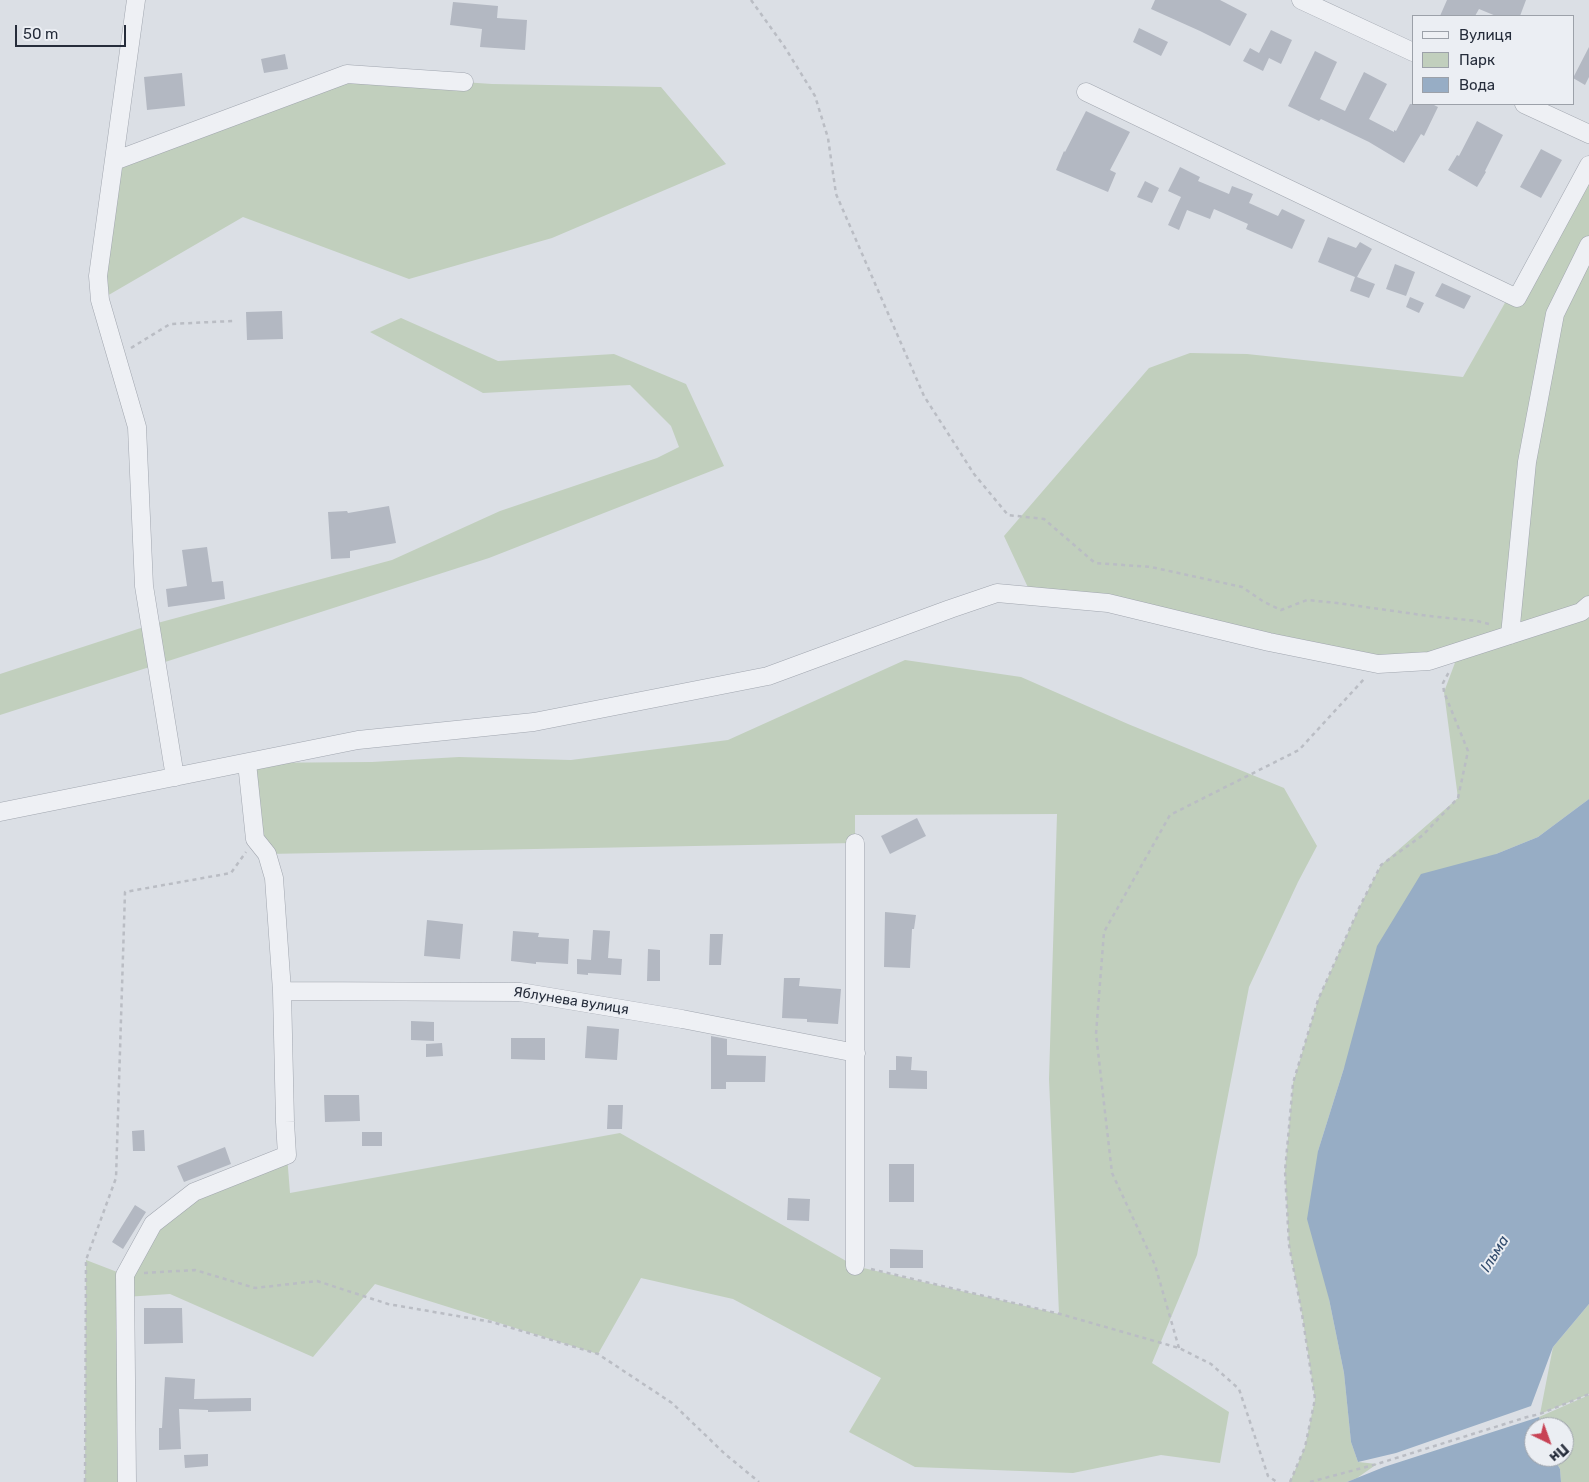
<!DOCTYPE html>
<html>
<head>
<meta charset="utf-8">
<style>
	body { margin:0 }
	#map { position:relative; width:1589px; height:1482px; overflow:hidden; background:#dbdfe5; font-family:Rubik,sans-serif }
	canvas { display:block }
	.legend { position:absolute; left:1412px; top:15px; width:162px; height:90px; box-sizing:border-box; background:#ebeef3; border:1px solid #9ca1a9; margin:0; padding:6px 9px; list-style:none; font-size:15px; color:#262d3b }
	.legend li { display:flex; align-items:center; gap:10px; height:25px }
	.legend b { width:25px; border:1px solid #9ca1a9 }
	.north { position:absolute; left:1524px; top:1417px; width:50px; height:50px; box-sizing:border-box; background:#ebeef3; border:1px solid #9ca1a9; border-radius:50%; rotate:138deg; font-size:14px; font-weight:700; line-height:20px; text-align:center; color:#262d3b }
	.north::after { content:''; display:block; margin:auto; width:18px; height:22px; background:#c84355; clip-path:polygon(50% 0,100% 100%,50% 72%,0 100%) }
	.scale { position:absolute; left:15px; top:25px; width:111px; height:22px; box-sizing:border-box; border:2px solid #262d3b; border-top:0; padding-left:6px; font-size:15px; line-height:18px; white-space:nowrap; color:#262d3b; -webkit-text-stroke:4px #ebeef3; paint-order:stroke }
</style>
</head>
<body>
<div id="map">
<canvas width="1589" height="1482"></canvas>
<ul class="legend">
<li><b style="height:6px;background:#eef0f4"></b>Вулиця</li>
<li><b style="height:14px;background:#c1cfbd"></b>Парк</li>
<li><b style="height:14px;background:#97adc5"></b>Вода</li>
</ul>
<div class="north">Пн</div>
<div class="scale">50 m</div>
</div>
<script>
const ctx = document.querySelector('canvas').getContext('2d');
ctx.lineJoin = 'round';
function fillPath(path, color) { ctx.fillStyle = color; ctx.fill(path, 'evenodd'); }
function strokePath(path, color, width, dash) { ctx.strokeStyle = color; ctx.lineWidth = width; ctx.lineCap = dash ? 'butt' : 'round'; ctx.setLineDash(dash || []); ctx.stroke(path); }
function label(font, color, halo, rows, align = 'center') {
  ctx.font = font + ' Rubik,sans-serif'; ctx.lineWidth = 4; ctx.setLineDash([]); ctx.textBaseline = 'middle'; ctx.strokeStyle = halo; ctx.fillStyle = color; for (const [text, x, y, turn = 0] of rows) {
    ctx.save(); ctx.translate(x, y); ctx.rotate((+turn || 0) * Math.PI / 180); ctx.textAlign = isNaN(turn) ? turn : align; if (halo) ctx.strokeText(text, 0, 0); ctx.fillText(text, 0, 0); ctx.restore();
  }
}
const green = new Path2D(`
	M347,74L492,84L661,87L726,164L552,238L409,279L243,217L100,300L114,161Z
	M1589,165V799L1538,837L1496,854L1344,1068L1318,1151L1329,1299L1344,1373L1351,1442L1358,1462L1377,1464L1357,1478L1347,1482H1290L1305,1447L1315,1399L1302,1314L1289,1245L1285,1171L1293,1083L1318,1000L1359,908L1381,865L1458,798L1444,692L1459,652L1378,664L1032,596L1004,536L1149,368L1190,353L1247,354L1463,377L1510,294Z
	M401,318L498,361L614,354L686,384L724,466L489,558L0,715V674L150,625L392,560L500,511L657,458L679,447L671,426L630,385L483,393L370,332Z
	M905,660L1021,677L1128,724L1284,788L1317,846L1298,882L1249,987L1197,1255L1152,1363L1229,1412L1220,1463L1161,1455L1073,1473L915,1467L849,1432L881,1378L733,1299L641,1278L598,1354L375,1284L313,1357L170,1294L125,1297L126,1482H85L86,1260L125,1275L153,1224L194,1192L287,1155L290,1193L620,1133L855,1266L1059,1314L1049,1079L1057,814L855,815V843L267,854L247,763L372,762L459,757L571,760L728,740Z
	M1589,1304V1394L1540,1414L1553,1347Z
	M1589,1395V1482H1561L1560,1469L1553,1457H1564V1427H1542L1539,1417Z`);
const water = new Path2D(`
	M1589,799V1304L1553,1347L1531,1406L1396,1453L1358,1462L1351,1442L1344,1373L1329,1299L1307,1219L1318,1151L1344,1068L1377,946L1421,874L1496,854L1538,837Z
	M1539,1417L1542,1427H1534V1457H1553L1560,1469L1561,1482H1347L1384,1467Z`);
const building = new Path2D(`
	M1155,0H1220L1247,14L1230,46L1200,31L1151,9Z
	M1447,0H1526L1520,16H1496L1479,9L1475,16H1440Z
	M453,2L498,6L497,18L527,20L525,50L480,47L482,29L450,25Z
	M1139,28L1168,42L1161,56L1133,42Z
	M1271,30L1292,40L1281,64L1269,58L1263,71L1243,61L1250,48L1259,53Z
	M1589,47V77L1585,85L1573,78Z
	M1315,51L1337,62L1320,99L1345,111L1364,72L1387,84L1369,119L1394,132V130L1396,131L1410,104H1432L1438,107L1424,136L1421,134L1404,163L1369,142L1321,119L1319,121L1288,106Z
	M285,54L288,69L264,73L261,59Z
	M182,73L185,106L147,110L144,77Z
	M1086,111L1130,132L1110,170L1116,173L1108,192L1056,170L1064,151L1065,152Z
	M1477,121L1503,135L1485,171L1486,172L1477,187L1448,170L1457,155L1459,156Z
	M1541,149L1562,160L1541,198L1520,187Z
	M1180,167L1200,177L1198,181L1229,194L1232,186L1253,194L1249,203L1278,216L1282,209L1305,220L1292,249L1246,229L1248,224L1214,209L1210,219L1187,210L1179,230L1168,225L1181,197L1168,191Z
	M1145,181L1159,188L1152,203L1137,197Z
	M1328,237L1356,248L1360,242L1372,249L1357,277L1375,284L1369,298L1350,291L1355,277L1318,262Z
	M1395,264L1415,272L1406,296L1386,289Z
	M1442,283L1471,296L1464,309L1435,296Z
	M1410,297L1424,303L1419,313L1406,307Z
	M282,311L283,339L247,340L246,312Z
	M389,506L396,543L350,551V558L331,559L328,512L347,511L348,513Z
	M207,547L212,582L223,581L225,599L168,607L166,589L187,586L182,550Z
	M917,818L926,836L890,854L881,836Z
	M885,912L916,915L914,929H912L910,968L884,967Z
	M427,920L463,924L460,959L424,956Z
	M593,930L610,931L608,958L622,959L621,975L588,973V975L577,974V959L591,960Z
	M513,931L539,933L538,937L569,939L568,964L536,962V964L511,961Z
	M710,934H723L721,965H709Z
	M648,949L660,950V981H647Z
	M784,978H800L799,986L841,989L838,1024L807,1022V1019L782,1018Z
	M411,1021L434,1022V1041L411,1040Z
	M587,1026L619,1029L617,1060L585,1058Z
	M711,1036L727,1039V1055L766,1056L765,1082H726V1089H711Z
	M511,1038H545V1060L511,1059Z
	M442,1043L443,1056L426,1057V1044Z
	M896,1056L912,1057L911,1070L927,1071V1089L889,1088V1070H896Z
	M324,1095H359L360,1121L325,1122Z
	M608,1105H623L622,1129H607Z
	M144,1130L145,1151H133L132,1131Z
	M362,1132H382V1146H362Z
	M225,1147L231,1164L184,1182L177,1166Z
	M889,1164H914V1202H889Z
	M788,1198L810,1199L809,1221L787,1220Z
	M135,1205L146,1212L123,1249L112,1242Z
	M890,1249L923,1250V1268H890Z
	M144,1308H182L183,1343L144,1344Z
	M165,1377L195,1379L194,1399L251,1398V1411L208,1412V1410L179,1409L181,1449L159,1450V1428H162Z
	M208,1454V1466L185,1468L184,1455Z`);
const path = new Path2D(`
	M751,0L784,46L815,96L828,138L836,194L924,396L974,474L1008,515L1044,519L1095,563L1151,567L1242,587L1264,602L1281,610L1307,600L1337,603L1429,616L1477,621L1489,624
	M131,348L170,324L233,321
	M871,1269L1060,1314L1179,1348L1211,1364L1239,1389L1268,1476L1277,1482
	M144,1273L195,1270L255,1288L317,1281L388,1304L492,1322L598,1354L672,1403L725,1454L759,1482
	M1179,1348L1155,1265L1112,1173L1096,1034L1104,932L1170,815L1299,750L1365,678
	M85,1482L86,1260L116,1178L125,892L231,873L246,852
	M1290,1482L1305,1447L1315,1399L1302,1314L1289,1245L1285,1171L1293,1083L1318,1000L1359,908L1381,865L1423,835L1458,798L1468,751L1444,692L1443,683L1449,672
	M1310,1482L1377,1464L1527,1417L1540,1414L1589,1394`);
const minor = new Path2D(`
	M136,0L98,276L100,300L137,427L144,586L175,777
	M1301,0L1413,52
	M1086,92L1517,298L1589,165
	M1524,104L1589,134
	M114,161L347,74L464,82
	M1510,635L1527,462L1555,314L1589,245
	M0,812L358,740L534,722L768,676L950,609L997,593L1108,603L1269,642L1378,664L1429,661L1581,612L1589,605
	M282,991L520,992L682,1019L856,1053
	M855,1266V843
	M127,1482L125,1275L153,1224L194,1192L287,1155L285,1122L282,991L274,878L267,854L255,839L247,763`);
const streetNames = [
	["Яблунева вулиця",571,1001,9]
];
const waterNames = [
	["Ільма",1495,1254,-58]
];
fillPath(green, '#c1cfbd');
fillPath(water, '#97adc5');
fillPath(building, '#b3b8c2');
strokePath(minor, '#a1a6af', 19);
strokePath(path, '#babdc4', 2.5, [4, 4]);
strokePath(minor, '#eef0f4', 18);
label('14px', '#262d3b', '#ebeef3', streetNames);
label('italic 15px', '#324c6d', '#ebeef3', waterNames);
</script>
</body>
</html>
